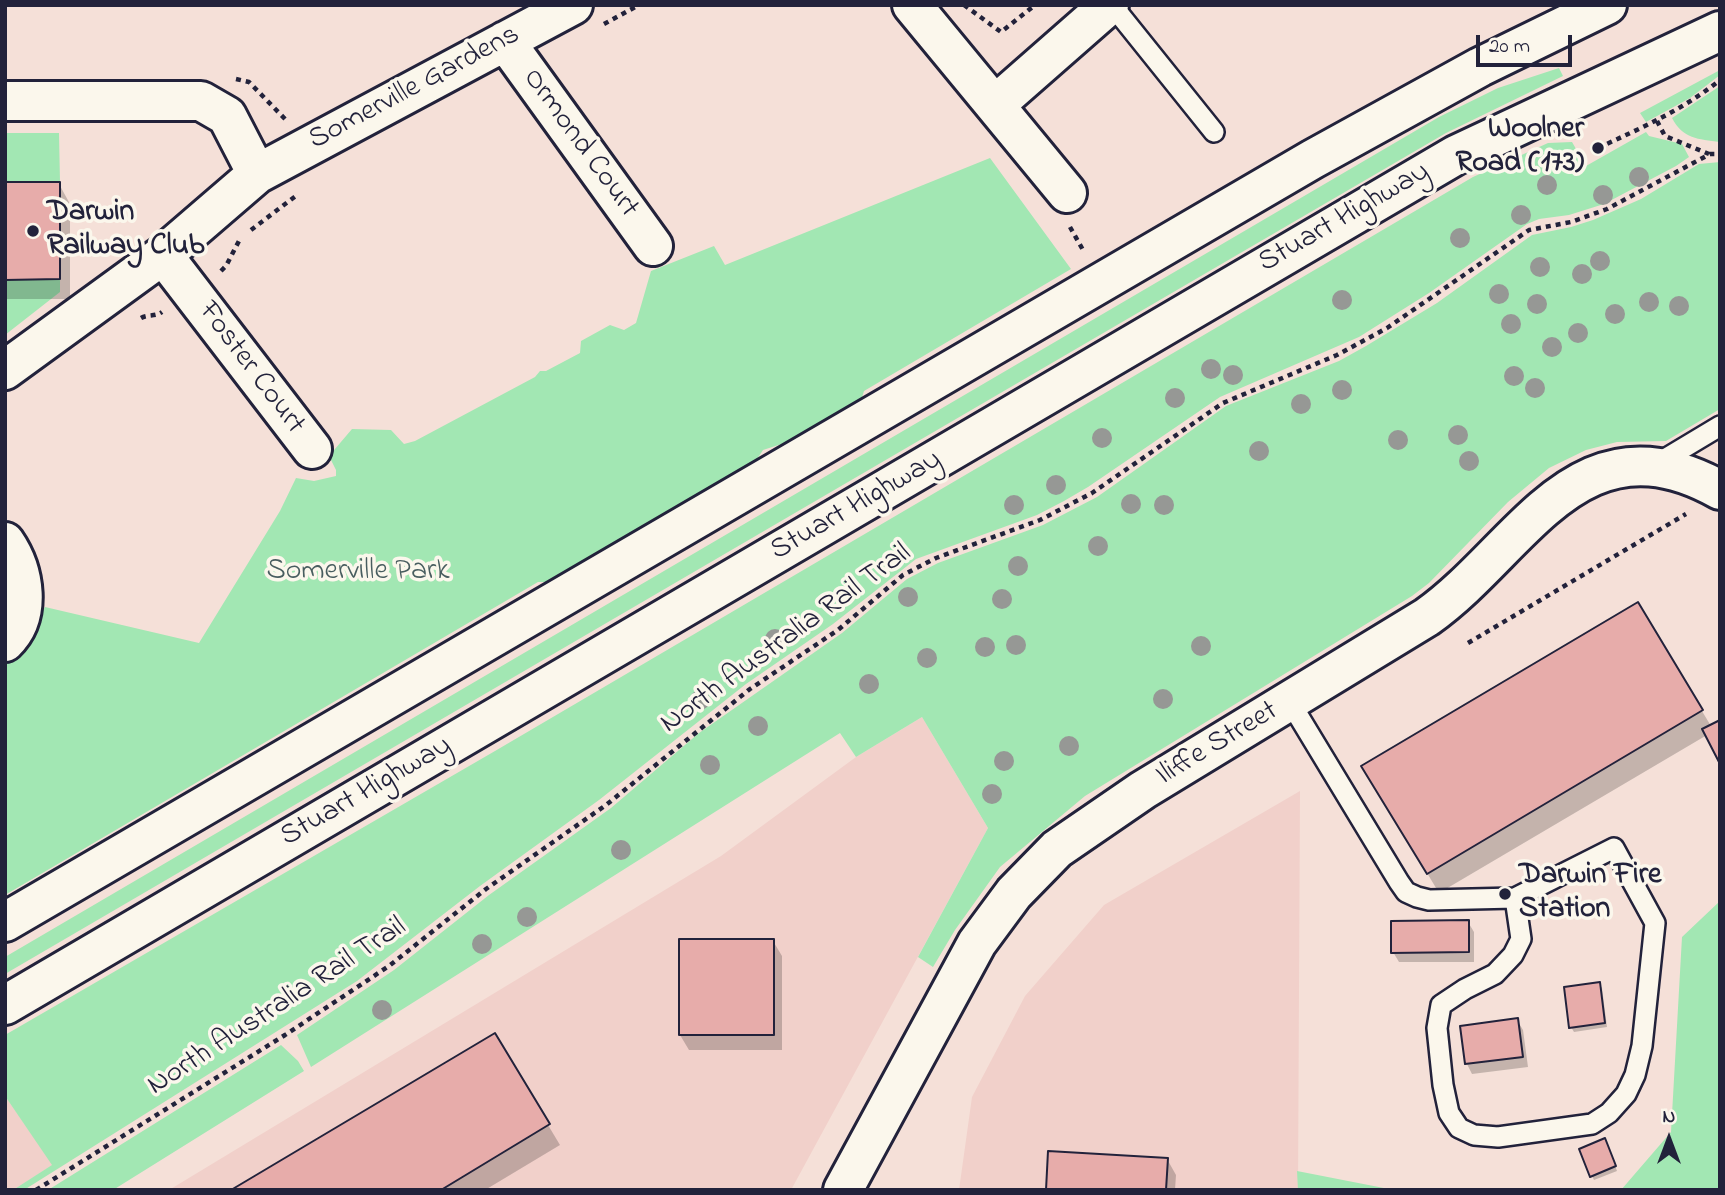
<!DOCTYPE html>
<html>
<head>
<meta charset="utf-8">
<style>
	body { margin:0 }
	#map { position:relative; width:1725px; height:1195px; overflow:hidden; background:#f5e0d8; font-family:"Indie Flower",sans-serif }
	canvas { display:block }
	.frame { position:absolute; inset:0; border:7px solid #22223b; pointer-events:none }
	.north { position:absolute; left:1634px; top:1104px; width:70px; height:70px; -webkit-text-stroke:5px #fbf7ec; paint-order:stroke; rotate:0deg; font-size:19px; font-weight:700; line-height:28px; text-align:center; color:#22223b }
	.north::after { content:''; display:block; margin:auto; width:24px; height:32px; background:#22223b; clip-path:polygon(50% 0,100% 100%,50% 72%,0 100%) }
	.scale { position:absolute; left:1476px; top:35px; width:96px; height:32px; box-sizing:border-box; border:4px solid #22223b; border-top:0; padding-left:9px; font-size:21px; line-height:24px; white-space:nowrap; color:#22223b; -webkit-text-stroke:5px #fbf7ec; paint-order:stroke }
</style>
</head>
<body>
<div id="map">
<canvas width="1725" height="1195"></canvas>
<div class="frame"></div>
<div class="north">N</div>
<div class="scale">20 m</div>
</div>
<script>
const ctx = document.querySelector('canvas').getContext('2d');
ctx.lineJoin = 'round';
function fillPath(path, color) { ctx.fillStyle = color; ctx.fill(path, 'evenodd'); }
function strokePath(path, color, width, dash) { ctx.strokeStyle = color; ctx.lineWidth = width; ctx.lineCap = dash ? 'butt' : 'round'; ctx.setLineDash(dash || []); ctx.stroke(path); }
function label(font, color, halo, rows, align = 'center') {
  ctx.font = font + ' "Indie Flower",sans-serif'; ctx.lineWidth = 7; ctx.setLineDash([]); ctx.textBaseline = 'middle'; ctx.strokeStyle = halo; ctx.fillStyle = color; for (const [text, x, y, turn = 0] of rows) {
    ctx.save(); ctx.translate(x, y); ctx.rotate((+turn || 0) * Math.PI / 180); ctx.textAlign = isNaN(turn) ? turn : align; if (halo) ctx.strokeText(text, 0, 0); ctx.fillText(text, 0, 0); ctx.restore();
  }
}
const built = new Path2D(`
	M922,717L988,828L791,1190H169L721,856L856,757Z
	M1300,791L1298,1190H959L972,1097L1025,996L1104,905Z
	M5,1096L53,1165L13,1190H5Z`);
const green = new Path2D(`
	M1559,68L1563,76L1446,133L5,974V957L1439,117L1498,88Z
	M1720,70V75L1690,98L1646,122L1640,113Z
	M1720,86V142C1698,139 1683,139 1672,118Z
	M1646,132L1649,136L1682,144L1689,157L1676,166L1604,204L1569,215L1539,219L1527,224L1429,293L1359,337L1220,397L1088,487L1064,501L1037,515L916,559L833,624L746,684L599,800L480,886L357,981L24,1190H13L52,1165L5,1096V1035L495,751L1473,177L1548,143L1572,142L1586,166Z
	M5,133H59L60,182H5Z
	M990,158L1071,269L864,391L859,407L794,440L763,450L743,480L574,582H538L5,895V662L13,657L45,607L199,643L280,511L296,478L314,481L336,476V470L329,456L352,429L391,430L404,444L415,441L535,377L540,371H546L580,353L581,341L610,325L624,330L636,323L651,271L714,246L725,265Z
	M1720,162V409L1666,441L1617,442L1586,450L1549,468L1508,502L1429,583L1412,596L1085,796L1000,867L955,930L933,967L918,957L988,828L922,717L856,757L840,733L311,1067L297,1035L394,970L489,895L611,808L699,733L842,633L907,579L938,563L1043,525L1097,497L1226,406L1339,361L1366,346L1437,303L1532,235L1571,227L1593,220L1641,199L1699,164Z
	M60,279V292L5,335V280Z
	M1720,901V1190H1621L1671,1132L1682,937Z
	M281,1045L298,1061L304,1071L113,1190H48Z
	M1297,1171L1394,1190H1298Z`);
const shadow = new Path2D(`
	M5,184H59L70,204V299H5Z
	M1637,604L1711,726L1707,735L1439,893L1375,786Z
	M1468,922L1474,932V962H1399L1393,952Z
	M773,941L782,956V1050H689L680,1035Z
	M1599,984L1602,988L1607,1027L1574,1032L1571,1027Z
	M1517,1020L1523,1030L1528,1067L1472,1074L1467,1064Z
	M494,1035L560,1145L485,1190H235Z
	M1607,1145L1617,1171L1594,1180L1592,1176Z
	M1167,1159L1176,1175L1175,1190H1048Z`);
const building = new Path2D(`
	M5,182H60V279L5,280Z
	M1638,602L1703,710L1427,874L1361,766Z
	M1720,720V764L1702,729Z
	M1469,920V952L1391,953V921Z
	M679,939H774V1035H679Z
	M1600,982L1605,1023L1569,1028L1564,987Z
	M1518,1018L1523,1057L1465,1064L1460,1026Z
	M495,1033L550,1124L441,1190H231Z
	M1605,1138L1616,1166L1590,1177L1579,1149Z
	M1048,1151L1168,1158L1166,1190H1046Z`);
const path = new Path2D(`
	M964,5L1001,32L1035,5
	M604,24L639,5
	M236,79L249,82L285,119
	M1657,121L1665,136L1709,154
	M1598,148C1643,127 1681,111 1720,80
	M1070,227L1083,250
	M251,230L297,195
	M221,271L226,266L241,237
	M141,318C148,314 155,317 162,312
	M1468,643L1686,514
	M36,1190L285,1035L389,966L486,889L606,805L750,689L838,630L903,575L936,558L1040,520L1092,493L1223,403L1337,355L1387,328L1529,230L1571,222L1607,209L1710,154H1720`);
const lane = new Path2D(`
	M1112,5L1214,132
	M1655,465L1720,426
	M1290,702L1399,882L1406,892L1417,897L1429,900L1515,898L1614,848L1655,923L1642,1046L1635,1075L1626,1094L1609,1113L1592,1124L1498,1137L1474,1135L1459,1128L1449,1113L1443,1085L1437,1028L1441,1005L1465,989L1495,974L1513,955L1521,939L1515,898`);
const street = new Path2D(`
	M912,5L1067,193
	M505,41L653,246
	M5,101H201L227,116L257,174
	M995,105L1109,5
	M163,255L312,449
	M5,370L163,255L257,174L573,5
	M5,542C25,571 32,616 5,642
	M843,1190L977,943L1014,893L1057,849L1143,790L1427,617C1523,549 1578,411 1720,490`);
const highway = new Path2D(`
	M5,922L1313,159L1480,67L1607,5
	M5,1005L1456,155L1720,31`);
const trees = [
	[1639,177],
	[1547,185],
	[1603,195],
	[1521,215],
	[1460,238],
	[1600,261],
	[1540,267],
	[1582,274],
	[1499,294],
	[1342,300],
	[1649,302],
	[1537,304],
	[1679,306],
	[1615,314],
	[1511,324],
	[1578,333],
	[1552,347],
	[1211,369],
	[1233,375],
	[1514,376],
	[1535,388],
	[1342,390],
	[1175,398],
	[1301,404],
	[1458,435],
	[1102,438],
	[1398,440],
	[1259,451],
	[1469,461],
	[1056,485],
	[1131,504],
	[1014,505],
	[1164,505],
	[1098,546],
	[1018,566],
	[908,597],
	[1002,599],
	[775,639],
	[1016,645],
	[1201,646],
	[985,647],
	[927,658],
	[869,684],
	[1163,699],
	[700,700],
	[758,726],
	[1069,746],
	[1004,761],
	[710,765],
	[992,794],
	[621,850],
	[527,917],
	[482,944],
	[382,1010]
];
const markers = [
	[1598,148,7,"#22223b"],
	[33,231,7,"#22223b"],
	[1505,894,7,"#22223b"]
];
const streetNames = [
	["Somerville Gardens",415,89,-28],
	["Ormond Court",579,144,54],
	["Stuart Highway",1345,219,-30],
	["Foster Court",250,369,53],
	["Stuart Highway",857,507,-30],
	["North Australia Rail Trail",787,640,-36],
	["Iliffe Street",1218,745,-31],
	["Stuart Highway",367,793,-30],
	["North Australia Rail Trail",278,1008,-33]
];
const poiNames = [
	["Woolner",1584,131,"right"],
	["Road (173)",1584,165,"right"],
	["Darwin",47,214],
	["Railway Club",47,248],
	["Darwin Fire",1519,877],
	["Station",1519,911]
];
const parkNames = [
	["Somerville Park",358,573]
];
fillPath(built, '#f1d0ca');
fillPath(green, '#a2e7b3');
fillPath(shadow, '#0003');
fillPath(building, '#e7acaa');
strokePath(building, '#22223b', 2);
strokePath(lane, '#22223b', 24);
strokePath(street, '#22223b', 44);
strokePath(highway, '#22223b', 44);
strokePath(path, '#22223b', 4.5, [5, 5]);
strokePath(lane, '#fbf7ec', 19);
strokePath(street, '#fbf7ec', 38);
strokePath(highway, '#fbf7ec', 38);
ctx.fillStyle = '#969895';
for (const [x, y] of trees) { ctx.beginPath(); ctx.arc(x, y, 10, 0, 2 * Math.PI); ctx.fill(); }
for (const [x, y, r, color] of markers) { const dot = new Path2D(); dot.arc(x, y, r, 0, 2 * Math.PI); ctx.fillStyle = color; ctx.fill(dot); strokePath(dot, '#fbf7ec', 2.5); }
label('30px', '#22223b', '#fbf7ec', streetNames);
label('bold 30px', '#22223b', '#fbf7ec', poiNames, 'left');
label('30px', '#485d5f', '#fbf7ec', parkNames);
</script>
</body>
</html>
